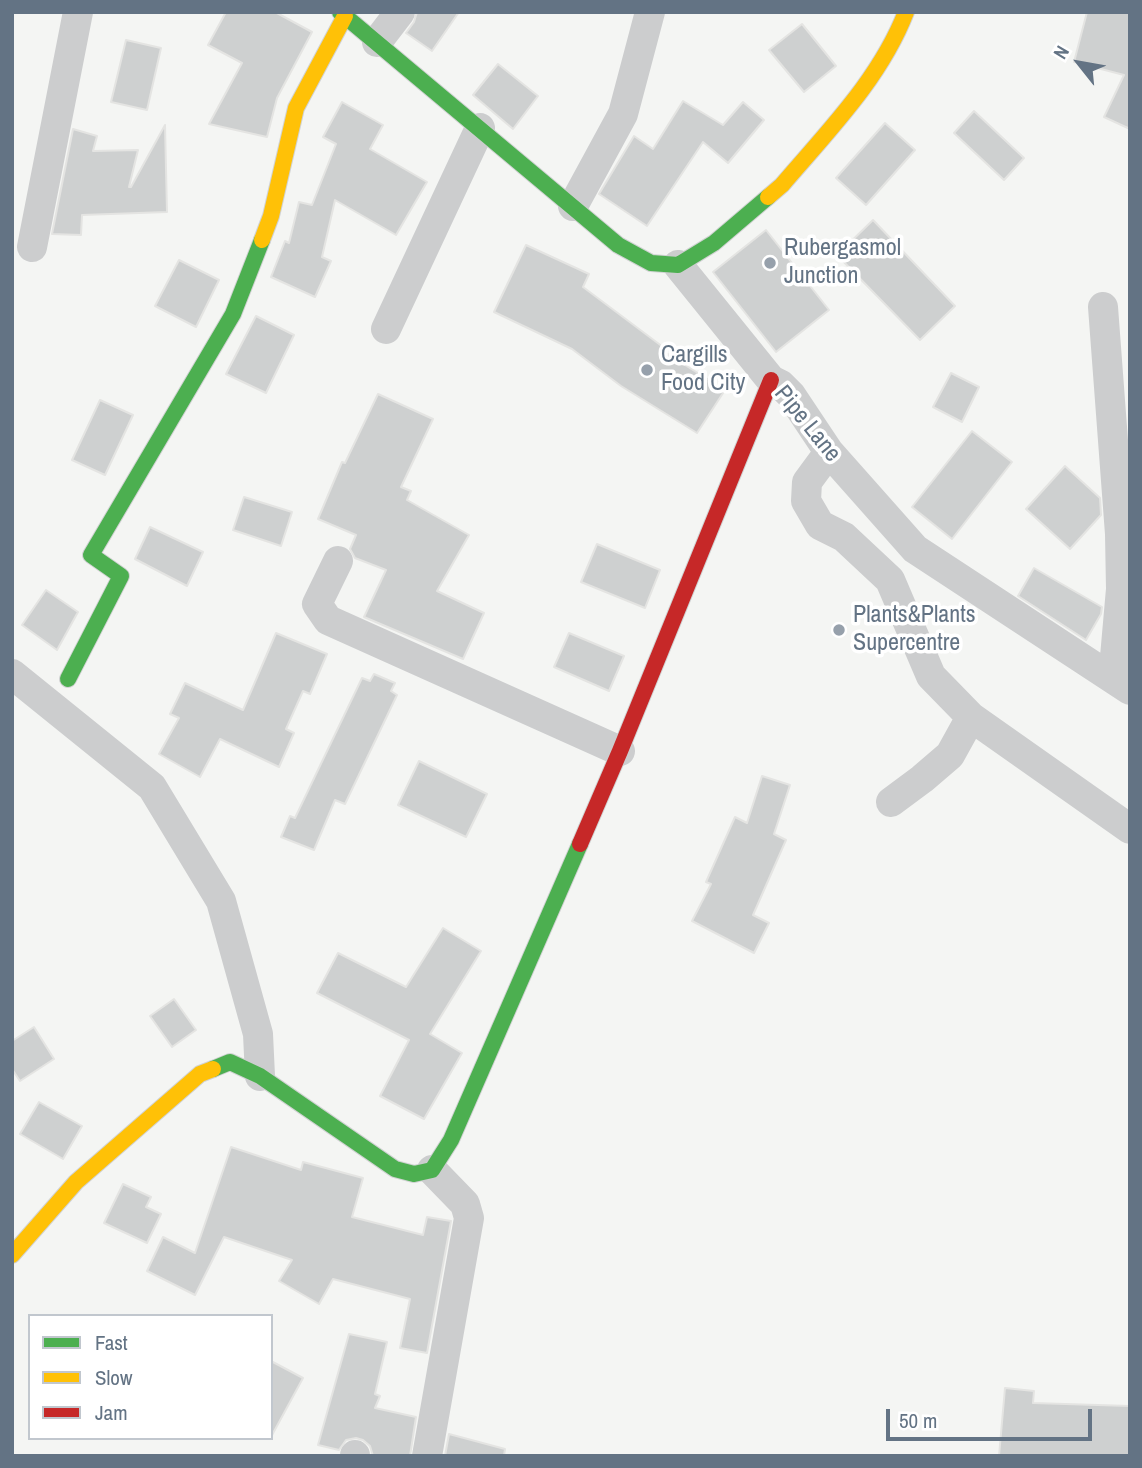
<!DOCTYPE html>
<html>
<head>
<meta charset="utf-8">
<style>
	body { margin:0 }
	#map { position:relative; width:1142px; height:1468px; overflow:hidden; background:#f4f5f3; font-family:"Archivo Narrow",sans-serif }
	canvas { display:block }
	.frame { position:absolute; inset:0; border:14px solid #637384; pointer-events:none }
	.legend { position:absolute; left:28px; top:1314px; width:245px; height:126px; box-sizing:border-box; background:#fff; border:2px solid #c1c7ce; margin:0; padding:9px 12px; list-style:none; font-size:21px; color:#637384 }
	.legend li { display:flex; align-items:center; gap:14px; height:35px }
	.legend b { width:35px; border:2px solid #c1c7ce }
	.north { position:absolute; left:1044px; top:28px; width:70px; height:70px; -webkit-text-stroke:5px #fff; paint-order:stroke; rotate:301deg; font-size:19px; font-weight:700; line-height:28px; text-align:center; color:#637384 }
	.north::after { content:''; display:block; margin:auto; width:24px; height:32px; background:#637384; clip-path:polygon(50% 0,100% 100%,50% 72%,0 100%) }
	.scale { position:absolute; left:886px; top:1409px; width:206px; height:32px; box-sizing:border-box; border:4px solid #637384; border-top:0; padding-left:9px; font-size:21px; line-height:24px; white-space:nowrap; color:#637384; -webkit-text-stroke:5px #fff; paint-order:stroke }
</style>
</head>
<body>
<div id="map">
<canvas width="1142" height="1468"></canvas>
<div class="frame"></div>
<ul class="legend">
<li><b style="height:9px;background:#4caf50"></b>Fast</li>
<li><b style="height:9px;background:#ffc107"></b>Slow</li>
<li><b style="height:9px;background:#c62828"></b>Jam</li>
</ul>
<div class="north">N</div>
<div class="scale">50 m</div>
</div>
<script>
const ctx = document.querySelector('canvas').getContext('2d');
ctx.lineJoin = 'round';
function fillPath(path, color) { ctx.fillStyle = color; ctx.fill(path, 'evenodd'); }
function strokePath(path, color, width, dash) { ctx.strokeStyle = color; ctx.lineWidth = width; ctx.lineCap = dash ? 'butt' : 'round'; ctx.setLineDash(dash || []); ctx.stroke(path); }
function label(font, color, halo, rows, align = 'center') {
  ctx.font = font + ' "Archivo Narrow",sans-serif'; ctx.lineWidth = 7; ctx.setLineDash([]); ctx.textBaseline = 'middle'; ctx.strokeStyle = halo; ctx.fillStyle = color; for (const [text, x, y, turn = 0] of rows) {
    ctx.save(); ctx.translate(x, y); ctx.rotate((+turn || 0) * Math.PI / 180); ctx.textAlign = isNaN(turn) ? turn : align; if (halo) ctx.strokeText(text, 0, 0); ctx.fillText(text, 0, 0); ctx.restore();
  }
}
const building = new Path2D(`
	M226,12H275L312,32L277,98L267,137L209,124L242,63L208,45Z
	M417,12H459L432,51L406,33L414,22Z
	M1087,12H1130V129L1104,117L1124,75L1074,62Z
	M802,24L836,66L804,92L769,50Z
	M126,40L161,48L147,110L111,102Z
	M498,64L538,96L513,129L473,95Z
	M683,101L723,125L743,102L764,120L728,163L703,142L647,226L599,194L634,136L653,149Z
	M342,102L383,125L370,149L427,182L396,235L335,200L322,257L331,261L315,297L271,277L285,241L289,243L299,202L312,205L336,144L323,137Z
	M974,111L1024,158L1004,180L954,133Z
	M885,123L915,150L866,205L836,178Z
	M165,125L167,212L82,215L81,235L52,234L73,129L97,136L93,151L138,150L129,187H131Z
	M873,220L955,306L920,340L837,255Z
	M766,230L829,310L776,352L713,272Z
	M526,245L589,274L583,287L663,347L661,350L725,390L697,433L621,386L572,349L494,312Z
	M179,260L219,280L196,327L155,306Z
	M256,316L294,335L266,393L226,374Z
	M951,373L979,387L962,422L933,407Z
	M378,394L433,419L401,487L411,491L407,500L469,535L437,591L484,613L463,659L364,617L386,570L355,558L350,549L356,535L318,519L342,462L345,463Z
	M100,400L133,415L105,475L72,460Z
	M972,431L1012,462L952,539L912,507Z
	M1065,466L1100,498L1101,515L1070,549L1026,509Z
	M244,497L292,512L281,546L233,530Z
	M150,527L203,552L187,586L135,559Z
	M597,544L660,570L645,608L581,582Z
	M1034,568L1102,607L1101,614L1086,640L1018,596Z
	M46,590L78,612L57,650L22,625Z
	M276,633L327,654L310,694L303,691L286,729L294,733L279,767L220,739L200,777L159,754L179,718L170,714L185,683L243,710Z
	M569,633L624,656L609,691L554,667Z
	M374,674L395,683L391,691L397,695L345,804L335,800L314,850L281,837L290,816L295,818L362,678L370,681Z
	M419,761L487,794L466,837L398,805Z
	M762,776L790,785L774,834L786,840L753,915L769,923L754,953L692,921L711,884L706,882L735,817L747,823Z
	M443,928L481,951L430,1034L462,1053L424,1119L380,1096L409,1040L317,993L338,953L406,987Z
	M174,999L196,1030L172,1047L150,1016Z
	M34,1027L54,1059L20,1081L12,1069V1041Z
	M39,1102L82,1126L63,1159L20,1134Z
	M231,1147L301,1170L303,1162L363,1178L352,1217L423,1235L427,1217L451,1221L427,1353L400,1348L410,1299L333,1279L319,1304L279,1281L292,1260L224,1237L195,1295L147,1271L163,1237L195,1253Z
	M123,1184L151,1197L146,1207L161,1214L147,1243L104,1223Z
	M349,1334L387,1342L375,1394L380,1396L375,1408L416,1417L410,1456H373L370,1446L363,1440L356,1438L346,1440L339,1450L318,1445Z
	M271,1361L303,1378L271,1437Z
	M1005,1388L1034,1391L1033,1403L1130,1406L1129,1456H999Z
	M449,1434L505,1449L504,1456H445Z`);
const street = new Path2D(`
	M377,42L400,12
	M573,206L623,114L650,12
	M32,247L78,12
	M678,265L771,380L781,385L791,395L829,452L915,549L1130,690
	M1103,307L1120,534L1121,589L1115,657L1118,682H1130
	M386,329L480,128
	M829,452L807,482L806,501L820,525L844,537L890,580L931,676L971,717L1130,829
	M338,561L317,604L328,620L620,751
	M12,674L152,787L221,901L258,1034L260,1076
	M891,802L922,779L950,755L971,717
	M355,1455V1456
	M427,1456L469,1218L465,1204L432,1170`);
const fast = new Path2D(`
	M340,12L618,245L651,263L678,265L714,243L768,197
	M68,679L121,576L91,555L233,314L262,240
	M213,1069L230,1062L260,1076L395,1169L414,1174L432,1170L451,1140L580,844`);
const slow = new Path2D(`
	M768,197L782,185C828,131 880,79 906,12
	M262,240L271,216L296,108L345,16
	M12,1255L76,1182L200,1074L213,1069`);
const jam = new Path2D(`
	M580,844L620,751L771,380`);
const markers = [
	[770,263,7,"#96a0ab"],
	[647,370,7,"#96a0ab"],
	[839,630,7,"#96a0ab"]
];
const poiNames = [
	["Rubergasmol",784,249],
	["Junction",784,277],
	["Cargills",661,356],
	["Food City",661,384],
	["Plants&Plants",853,616],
	["Supercentre",853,644]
];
const streetNames = [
	["Pipe Lane",807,424,51]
];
fillPath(building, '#ced0d0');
strokePath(building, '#e4e4e2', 2);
strokePath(fast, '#d1d3d3', 18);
strokePath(slow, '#d1d3d3', 18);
strokePath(jam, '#d1d3d3', 18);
strokePath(street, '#cccdce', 30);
strokePath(fast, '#4caf50', 16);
strokePath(slow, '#ffc107', 16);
strokePath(jam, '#c62828', 16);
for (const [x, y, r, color] of markers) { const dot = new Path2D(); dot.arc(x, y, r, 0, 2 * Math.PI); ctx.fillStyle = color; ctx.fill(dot); strokePath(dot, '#fff', 2.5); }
label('24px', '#637384', '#fff', poiNames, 'left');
label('24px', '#637384', '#fff', streetNames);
</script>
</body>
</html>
